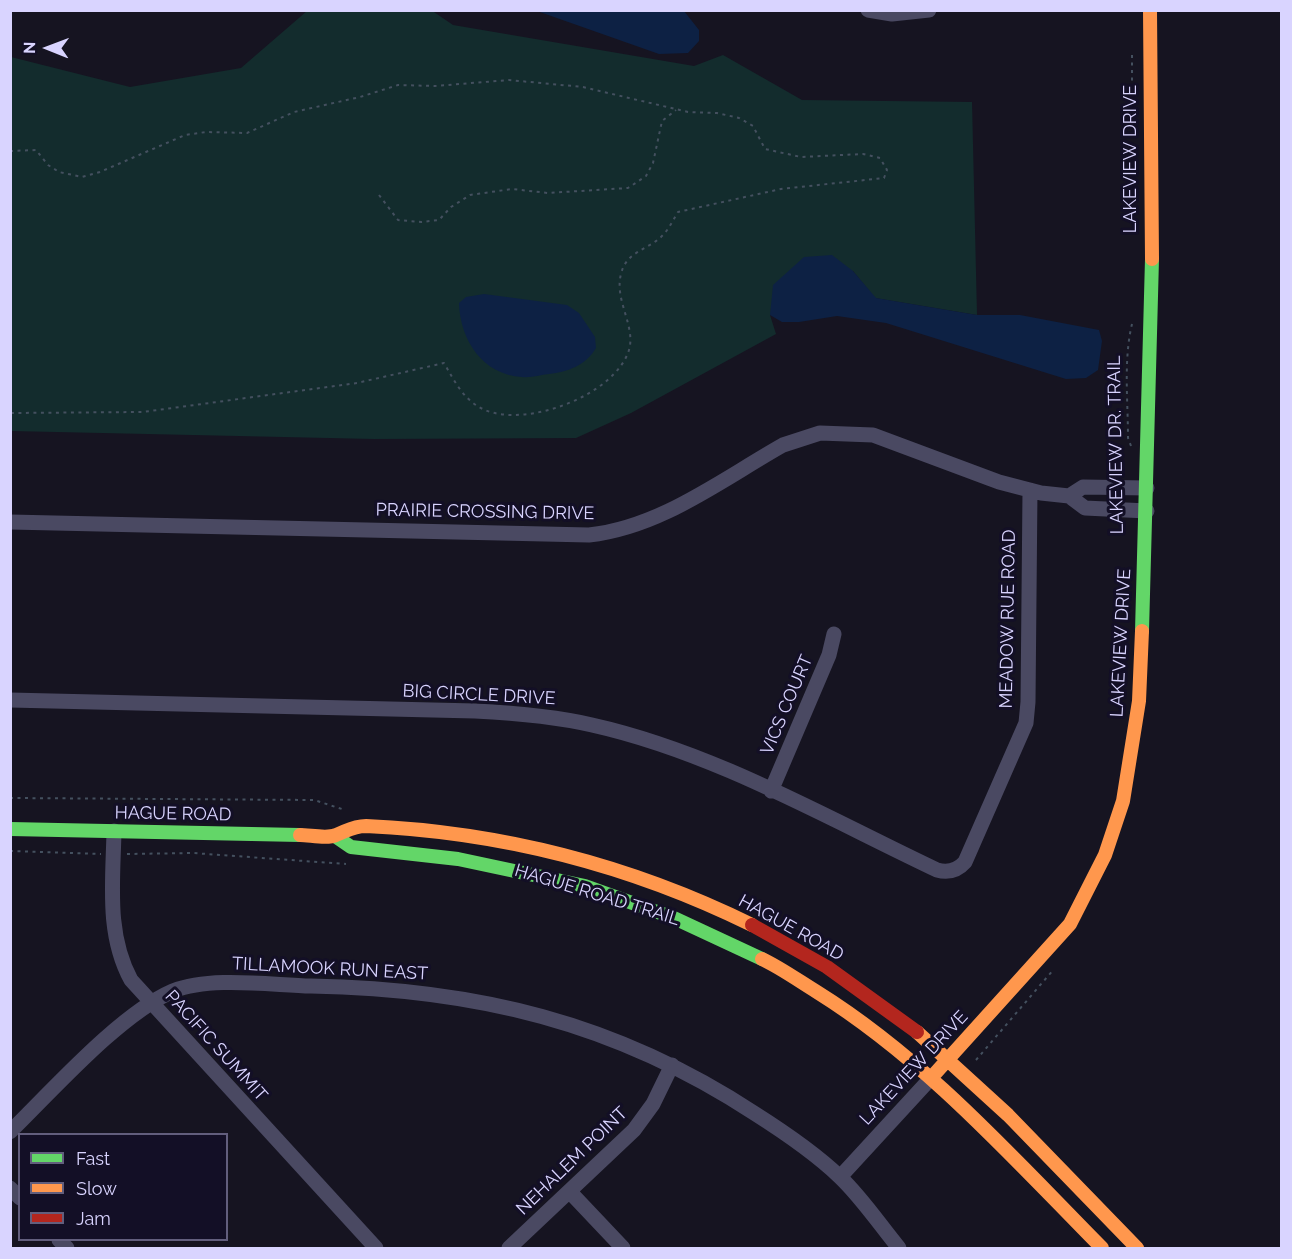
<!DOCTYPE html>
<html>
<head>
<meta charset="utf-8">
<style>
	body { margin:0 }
	#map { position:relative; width:1292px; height:1259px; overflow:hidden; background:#161421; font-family:Raleway,sans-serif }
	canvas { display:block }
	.frame { position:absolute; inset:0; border:12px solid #d9d4ff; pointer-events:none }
	.legend { position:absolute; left:18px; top:1133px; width:210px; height:108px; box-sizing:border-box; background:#130f26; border:2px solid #625e7d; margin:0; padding:8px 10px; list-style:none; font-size:18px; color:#d9d4ff }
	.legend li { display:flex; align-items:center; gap:12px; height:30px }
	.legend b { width:30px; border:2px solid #625e7d }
	.north { position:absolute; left:18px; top:18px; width:60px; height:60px; -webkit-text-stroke:4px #130f26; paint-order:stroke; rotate:271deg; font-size:16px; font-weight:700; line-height:24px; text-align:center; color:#d9d4ff }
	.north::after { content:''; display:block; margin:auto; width:21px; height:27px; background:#d9d4ff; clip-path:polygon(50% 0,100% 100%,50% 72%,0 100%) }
</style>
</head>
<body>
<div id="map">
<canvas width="1292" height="1259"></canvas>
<div class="frame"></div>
<ul class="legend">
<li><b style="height:8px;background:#63d668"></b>Fast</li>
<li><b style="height:8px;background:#ff974d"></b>Slow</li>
<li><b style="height:8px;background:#b3261e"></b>Jam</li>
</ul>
<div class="north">N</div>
</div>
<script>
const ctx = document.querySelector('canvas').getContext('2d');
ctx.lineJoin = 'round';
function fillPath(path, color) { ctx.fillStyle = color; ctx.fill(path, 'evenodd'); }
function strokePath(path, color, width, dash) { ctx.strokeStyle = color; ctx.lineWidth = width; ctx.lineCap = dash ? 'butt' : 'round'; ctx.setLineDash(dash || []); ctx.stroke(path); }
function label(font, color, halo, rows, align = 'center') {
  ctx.font = font + ' Raleway,sans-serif'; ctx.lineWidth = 6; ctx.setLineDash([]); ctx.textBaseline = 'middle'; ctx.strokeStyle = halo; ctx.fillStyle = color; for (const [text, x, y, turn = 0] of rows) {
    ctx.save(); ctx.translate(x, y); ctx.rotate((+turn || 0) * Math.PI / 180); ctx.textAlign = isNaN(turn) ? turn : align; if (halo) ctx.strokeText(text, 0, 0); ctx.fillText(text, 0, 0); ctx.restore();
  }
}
const green = new Path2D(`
	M431,10L453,25L694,66L723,55L802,100L972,102L977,315L875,298L853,271L770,315L776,334L631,413L576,438L374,439L11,431V57L130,87L241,68L307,11Z`);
const water = new Path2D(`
	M537,11H684L699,30V41L688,53L659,54Z
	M832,255L853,271L876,298L977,315H1020L1099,330L1102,341L1098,370L1086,378L1066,379L886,323L837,316L799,322H782L770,315L773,285L804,257Z
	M484,294L567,305L579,313L595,337L596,348C586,365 568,372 549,374C540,375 531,378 522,377C483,375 460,340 459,303L466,297Z`);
const path = new Path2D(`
	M1132,55V82
	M10,151L36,150L48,165L59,172L82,177L100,172L185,135L206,132L247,133L294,112L360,97L398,85L435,86L509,80L583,87L688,112L717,113L739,118L753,126L765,149L801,157L863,154L880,158L887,170L884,178L781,189L678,212C673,220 669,229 663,235C649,250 626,251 621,274C614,300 636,326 629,350C615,395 527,428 485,410C464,401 455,382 444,363L357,383L143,412L10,413
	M379,195L398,220L421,222L439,220L451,207L470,195L512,189L548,193L628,188L646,176L653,163L662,121L676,110
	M1131,446L1128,438C1128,400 1123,357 1133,320
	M10,798L314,800L345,810
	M10,851L101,854
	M127,854L193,853L346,864
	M976,1060L1054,969`);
const street = new Path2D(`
	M868,10L892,14L929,10
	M1069,496L1083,487L1147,488
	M10,522L589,535C661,527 721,480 783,445L820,433L873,435L999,482L1041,493L1069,496L1085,508L1147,511
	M10,700L475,711C514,713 554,716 592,725C713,752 825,817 937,870C948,873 957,871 965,862L1026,723L1028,702L1030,490
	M771,791L829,655L834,634
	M114,831C113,882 106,934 131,980L376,1248
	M10,1132C53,1090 120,1014 173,991C210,976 270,985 311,986C475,989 615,1022 754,1113C784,1132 814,1152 840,1177C862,1198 880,1225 899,1248
	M840,1177L931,1078
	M10,1188L20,1198
	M570,1192L623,1248
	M59,1240L67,1248
	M509,1248L634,1130L653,1104L672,1065`);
const fast = new Path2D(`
	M1142,631L1152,259
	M10,829L300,835
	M335,836L351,847L458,859L585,886L674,918L762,959`);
const slow = new Path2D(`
	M1150,10L1152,259
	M300,835C310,835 327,839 336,835C347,831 353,826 366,826C502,832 630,865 752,925
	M762,959C781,968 799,981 817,992C926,1060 1012,1157 1102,1248
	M917,1032L1008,1115L1137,1248
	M931,1078L1070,924L1105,855L1123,801L1139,701L1142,631`);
const jam = new Path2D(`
	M752,925L827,967L917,1032`);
const streetNames = [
	["LAKEVIEW DRIVE",1131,159,-90],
	["LAKEVIEW DR. TRAIL",1116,445,-91],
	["PRAIRIE CROSSING DRIVE",485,512,1],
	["MEADOW RUE ROAD",1008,619,-89],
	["LAKEVIEW DRIVE",1121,643,-87],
	["BIG CIRCLE DRIVE",479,695,3],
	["VICS COURT",787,705,-67],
	["HAGUE ROAD",173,814,1],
	["HAGUE ROAD TRAIL",597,895,17],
	["HAGUE ROAD",791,928,29],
	["TILLAMOOK RUN EAST",330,969,3],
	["PACIFIC SUMMIT",216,1046,48],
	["LAKEVIEW DRIVE",914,1068,-47],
	["NEHALEM POINT",572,1161,-44]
];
fillPath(green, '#132c2d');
fillPath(water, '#0d2144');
strokePath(path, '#44505f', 2, [3, 4.5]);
strokePath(street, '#4a4962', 15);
strokePath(fast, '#63d668', 14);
strokePath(slow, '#ff974d', 14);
strokePath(jam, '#b3261e', 14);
label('18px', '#d9d4ff', '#130f26', streetNames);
</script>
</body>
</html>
